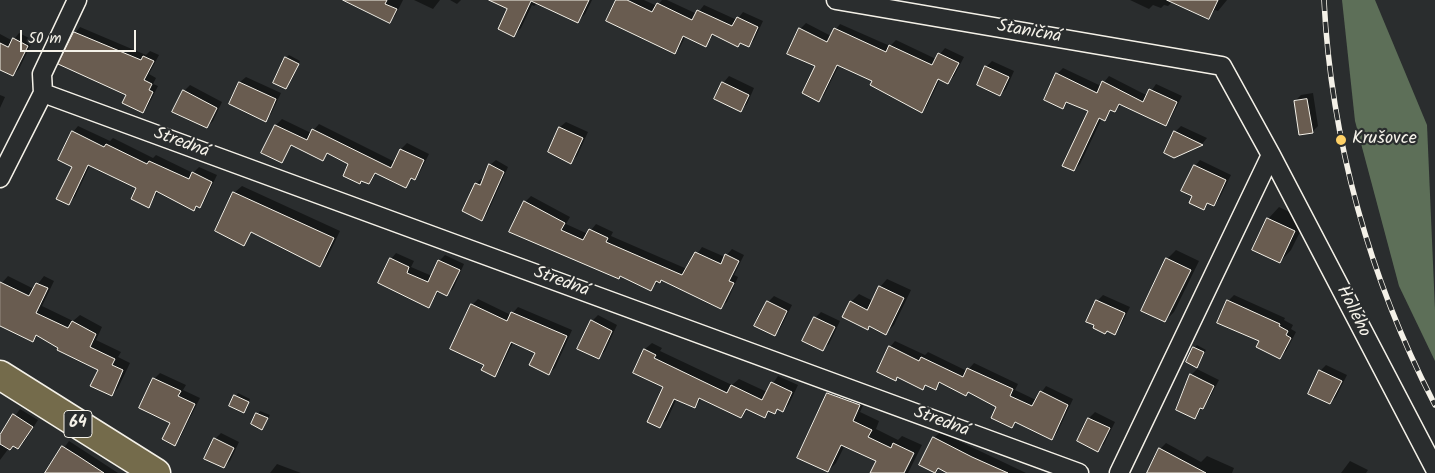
<!DOCTYPE html>
<html>
<head>
<meta charset="utf-8">
<style>
	body { margin:0 }
	#map { position:relative; width:1435px; height:473px; overflow:hidden; background:#2a2d2e; font-family:Kalam,sans-serif }
	canvas { display:block }
	.scale { position:absolute; left:20px; top:30px; width:116px; height:22px; box-sizing:border-box; border:2px solid #f4f1e8; border-top:0; padding-left:6px; font-size:15px; line-height:18px; white-space:nowrap; color:#f4f1e8; -webkit-text-stroke:4px #2a2d2e; paint-order:stroke }
</style>
</head>
<body>
<div id="map">
<canvas width="1435" height="473"></canvas>
<div class="scale">50 m</div>
</div>
<script>
const ctx = document.querySelector('canvas').getContext('2d');
ctx.lineJoin = 'round';
function fillPath(path, color) { ctx.fillStyle = color; ctx.fill(path, 'evenodd'); }
function strokePath(path, color, width, dash) { ctx.strokeStyle = color; ctx.lineWidth = width; ctx.lineCap = dash ? 'butt' : 'round'; ctx.setLineDash(dash || []); ctx.stroke(path); }
function label(font, color, halo, rows, align = 'center') {
  ctx.font = font + ' Kalam,sans-serif'; ctx.lineWidth = 4.5; ctx.setLineDash([]); ctx.textBaseline = 'middle'; ctx.strokeStyle = halo; ctx.fillStyle = color; for (const [text, x, y, turn = 0] of rows) {
    ctx.save(); ctx.translate(x, y); ctx.rotate((+turn || 0) * Math.PI / 180); ctx.textAlign = isNaN(turn) ? turn : align; if (halo) ctx.strokeText(text, 0, 0); ctx.fillText(text, 0, 0); ctx.restore();
  }
}
const green = new Path2D(`
	M1342,0H1375L1427,125L1435,310V361L1399,286L1355,121Z`);
const shadow = new Path2D(`
	M359,0H403L395,16L389,22Z
	M414,0H440L433,9Z
	M450,0H461L457,4Z
	M491,0H592L585,14L578,21L538,3L534,6L532,5L521,28L514,35L509,8Z
	M618,0H644L657,6L662,0H667L697,14L704,5L737,20L743,12L763,21L754,40L749,45L741,42L738,45L714,34L706,45L686,35L680,47L675,53Z
	M1130,0H1227L1218,11L1215,10L1208,17L1173,1L1168,6L1164,5L1161,8L1153,5L1149,9Z
	M806,23L831,36L840,24L890,46L896,40L936,59L945,48L964,57L954,76L948,82L940,79L927,106L922,112L873,80L839,65L824,95L819,100L816,66L800,29Z
	M80,27L146,55L150,51L159,55L149,74L156,78L153,84L158,86L148,106L143,112L75,33Z
	M19,33L33,40L19,69L13,75L0,68V34L13,41Z
	M289,55L300,61L286,88V58Z
	M992,61L1014,71L1006,89L1000,95L986,67Z
	M1063,68L1101,86L1109,76L1148,96L1156,84L1182,96L1171,118L1166,124L1121,105L1115,111L1112,109L1105,119L1102,118L1080,164L1074,170L1090,110L1069,101L1062,108L1057,74Z
	M729,76L754,88L747,104L741,110L716,98L724,82Z
	M246,77L281,93L271,114L265,120L231,104L240,82Z
	M190,85L222,102L213,121L207,127L184,91Z
	M1313,93L1318,126L1312,132L1295,101L1301,95Z
	M0,95L5,97L0,108Z
	M282,119L311,133L319,124L395,162L401,149L407,143L429,154L420,172L406,186L377,173L369,183L349,163L329,153L323,159L293,144L282,161L263,152L276,125Z
	M566,122L588,132L577,156L571,162L549,152L560,127Z
	M78,126L110,141L113,138L153,158L156,155L193,173L199,167L217,175L205,200L194,210L159,191L148,206L138,188L90,165L75,197L69,203L73,166V132Z
	M1181,126L1207,138L1202,144L1174,156L1175,132Z
	M496,160L508,167L487,214L482,219L476,184L481,179L484,180L490,165Z
	M1200,160L1231,175L1219,199L1214,205L1209,202L1203,208L1194,195L1195,166Z
	M242,186L340,231L327,258L320,265L253,231L243,244L234,193Z
	M531,196L570,217L566,224L588,234L596,224L613,232L611,236L687,269L702,247L725,257L732,249L744,255L734,275L738,277L727,302L721,307L662,279L651,289L621,275L619,277L511,231L525,202Z
	M1279,207L1306,220L1291,250L1280,262L1268,219Z
	M1176,250L1199,261L1174,312L1165,321L1167,259Z
	M396,253L414,261L411,267L432,276L439,261L445,255L464,264L453,289L447,294L439,291L429,306L391,259Z
	M8,276L34,289L44,276L54,281L42,306L73,321L80,315L102,327L96,340L121,352L118,357L130,363L118,388L111,395L100,370L38,335L33,341L0,325V285Z
	M887,279L911,290L894,325L886,333L870,325L868,328L851,302L859,294L873,301L880,287Z
	M1103,295L1130,307L1120,327L1115,333L1097,301Z
	M1234,295L1285,318L1284,320L1293,325L1291,329L1296,332L1286,351L1280,357L1261,340L1228,301Z
	M774,296L792,305L780,329L775,335L768,302Z
	M478,299L511,315L518,307L572,330L555,368L549,373L537,352L514,341L500,369L494,375L485,365L472,305Z
	M821,312L840,321L829,344L823,349L815,318Z
	M598,315L617,325L605,351L599,357L592,321Z
	M895,341L925,355L928,352L967,371L974,363L1018,384L1015,390L1036,400L1046,386L1073,399L1057,433L1052,439L1017,422L1012,427L998,407L969,392L966,394L942,382L936,388L927,384L923,388L898,376L895,379L890,347Z
	M652,343L662,348L660,351L732,385L739,379L767,392L778,376L798,385L789,404L783,411L778,409L774,413L770,411L765,416L748,409L741,417L702,398L695,407L677,398L667,420L660,426L665,386L634,372L645,349Z
	M1197,345L1206,350L1197,366L1194,348Z
	M1326,365L1347,375L1336,397L1330,403L1320,371Z
	M1197,369L1219,380L1208,401L1194,418L1191,375Z
	M160,373L186,385L183,390L200,398L180,438L174,444L171,422L154,379Z
	M837,385L867,397L860,412L879,421L876,429L898,440L902,436L922,445L908,473H871L877,460L845,445L836,463L828,471V394Z
	M238,393L250,399L244,411L230,405Z
	M20,409L38,420L24,442L18,448L14,445L9,448L0,460V437Z
	M260,411L270,415L262,429L252,424Z
	M1095,412L1115,422L1104,444L1098,450L1079,441L1089,418Z
	M940,432L1026,473H950L940,468L936,472L921,464L934,438Z
	M221,433L239,442L230,461L224,467L215,439Z
	M69,441L118,473H46Z
	M1166,443L1201,462L1207,456L1234,468L1232,473H1148L1160,449Z
	M1350,461L1368,470L1366,473H1341Z
	M277,464L301,473H270Z`);
const building = new Path2D(`
	M343,0H387L385,4L397,9L390,23Z
	M489,0H589L578,23L531,1L514,37L498,29L507,9Z
	M616,0H627L652,12L657,3L692,20L697,10L732,26L737,17L758,27L749,47L740,43L738,47L712,34L706,47L683,36L675,54L606,21Z
	M1167,0H1218L1209,19Z
	M799,28L827,42L834,28L886,52L889,45L932,65L938,53L959,63L948,84L938,79L922,113L870,85L872,81L837,65L819,102L802,93L815,66L787,54Z
	M74,32L141,60L143,56L154,61L144,80L152,84L149,90L153,92L143,113L122,103L126,95L58,64Z
	M13,38L28,46L13,76L0,70V43L8,47Z
	M285,57L299,64L286,89L273,83Z
	M985,66L1009,77L1000,96L977,85Z
	M1056,73L1097,93L1102,81L1143,102L1149,89L1177,102L1166,126L1119,104L1115,112L1110,110L1105,121L1099,118L1074,171L1062,166L1088,111L1066,102L1063,109L1044,100Z
	M239,82L276,99L266,122L229,104Z
	M722,82L749,95L741,112L714,99Z
	M183,90L217,108L207,128L172,112Z
	M1307,99L1313,133L1299,135L1294,101Z
	M275,125L307,140L312,129L391,168L400,149L424,160L415,180L411,178L406,188L375,173L369,184L361,181L360,184L343,176L348,164L327,153L323,161L291,145L282,163L261,153Z
	M559,127L583,138L571,164L548,152Z
	M72,131L104,147L106,144L147,164L149,161L189,179L192,172L212,182L200,208L196,206L194,211L156,191L149,208L131,199L136,188L88,165L69,205L56,199L72,167L58,160Z
	M1174,131L1203,145L1174,158L1164,153Z
	M489,164L504,172L482,221L462,211L475,183L480,185Z
	M1194,165L1226,180L1214,206L1207,203L1204,210L1189,203L1192,196L1181,191Z
	M233,192L334,238L320,267L251,232L244,246L215,231Z
	M524,201L565,223L561,230L583,240L589,229L608,238L606,242L682,275L695,252L721,264L725,254L739,261L729,281L734,283L721,309L661,280L660,283L656,281L651,291L620,276L619,279L509,232Z
	M1267,218L1295,231L1280,263L1252,250Z
	M390,258L409,267L407,273L428,282L438,260L460,270L447,296L437,291L429,308L378,283Z
	M1166,258L1191,270L1165,322L1141,311Z
	M0,282L29,296L36,283L48,288L36,313L68,328L72,321L96,334L90,347L115,359L112,365L123,370L112,396L90,386L98,370L57,350L58,348L36,335L33,342L0,326Z
	M879,286L904,298L886,335L869,326L868,330L842,317L850,301L867,310Z
	M1096,300L1125,313L1115,335L1107,331L1105,334L1093,328L1094,325L1086,322Z
	M1227,300L1280,324L1279,326L1288,331L1286,335L1291,338L1280,359L1256,347L1259,341L1217,323Z
	M767,301L787,311L775,336L754,326Z
	M471,304L507,321L511,312L567,336L549,375L529,365L535,353L511,342L495,377L481,370L484,365L450,349Z
	M814,317L835,327L823,351L802,341Z
	M591,320L612,331L599,359L577,349Z
	M889,346L919,361L921,357L963,377L967,368L1013,389L1010,396L1032,406L1040,391L1068,405L1052,440L1015,422L1012,428L991,418L996,407L968,392L966,396L939,382L936,390L925,385L923,390L897,377L896,381L877,372Z
	M1193,347L1204,352L1197,368L1186,362Z
	M644,349L656,355L654,358L727,393L731,385L762,400L771,382L792,392L783,412L777,409L775,414L768,411L765,418L746,409L741,418L699,398L695,408L674,399L660,428L647,422L663,387L633,373Z
	M1319,370L1342,381L1330,404L1308,394Z
	M1190,374L1214,386L1203,409L1200,408L1195,419L1176,410Z
	M153,378L181,391L178,396L195,404L175,446L162,439L170,423L139,408Z
	M827,393L860,405L853,421L872,430L868,437L891,448L893,443L914,453L904,473H870L876,461L841,445L828,472L797,458Z
	M234,395L249,402L244,413L229,406Z
	M256,413L268,418L262,430L251,424Z
	M13,414L33,427L18,449L13,446L10,450L0,444V435Z
	M1088,418L1110,428L1098,452L1077,441Z
	M933,437L972,457L1008,473H947L938,468L935,473L919,465Z
	M214,438L234,448L224,468L204,459Z
	M62,446L78,456L104,473H45Z
	M1159,448L1206,473H1147Z`);
const minor = new Path2D(`
	M836,0L1222,66L1271,155L1435,469
	M43,93L1079,473
	M0,178L43,93L42,74L77,0
	M1119,473L1271,155`);
const primary = new Path2D(`
	M0,375L156,473`);
const rail = new Path2D(`
	M1324,0C1331,141 1370,280 1435,405`);
const markers = [
	[1341,140,6,"#ffd166"]
];
const shields = [
	[78,424,28]
];
const shieldNames = [
	["64",78,424]
];
const streetNames = [
	["Staničná",1029,33,10],
	["Stredná",181,144,20],
	["Stredná",561,283,20],
	["Hollého",1352,312,63],
	["Stredná",941,423,20]
];
const poiNames = [
	["Krušovce",1352,140]
];
fillPath(green, '#5d6f58');
fillPath(shadow, '#0007');
fillPath(building, '#695c50');
strokePath(building, '#f4f1e8', 1);
strokePath(minor, '#f4f1e8', 21);
strokePath(primary, '#f4f1e8', 31);
strokePath(minor, '#2a2d2e', 18);
strokePath(primary, '#746b4b', 28);
strokePath(rail, '#f4f1e8', 5.5);
strokePath(rail, '#2a2d2e', 4, [11]);
for (const [x, y, r, color] of markers) { const dot = new Path2D(); dot.arc(x, y, r, 0, 2 * Math.PI); ctx.fillStyle = color; ctx.fill(dot); strokePath(dot, '#2a2d2e', 2); }
for (const [x, y, w] of shields) { const box = new Path2D(); box.roundRect(x - w / 2, y - 13.5, w, 27, 4); ctx.fillStyle = '#2a2d2e'; ctx.fill(box); strokePath(box, '#f4f1e8', 1); }
label('bold 16px', '#f4f1e8', null, shieldNames);
label('18px', '#f4f1e8', '#2a2d2e', streetNames);
label('18px', '#f4f1e8', '#2a2d2e', poiNames, 'left');
</script>
</body>
</html>
